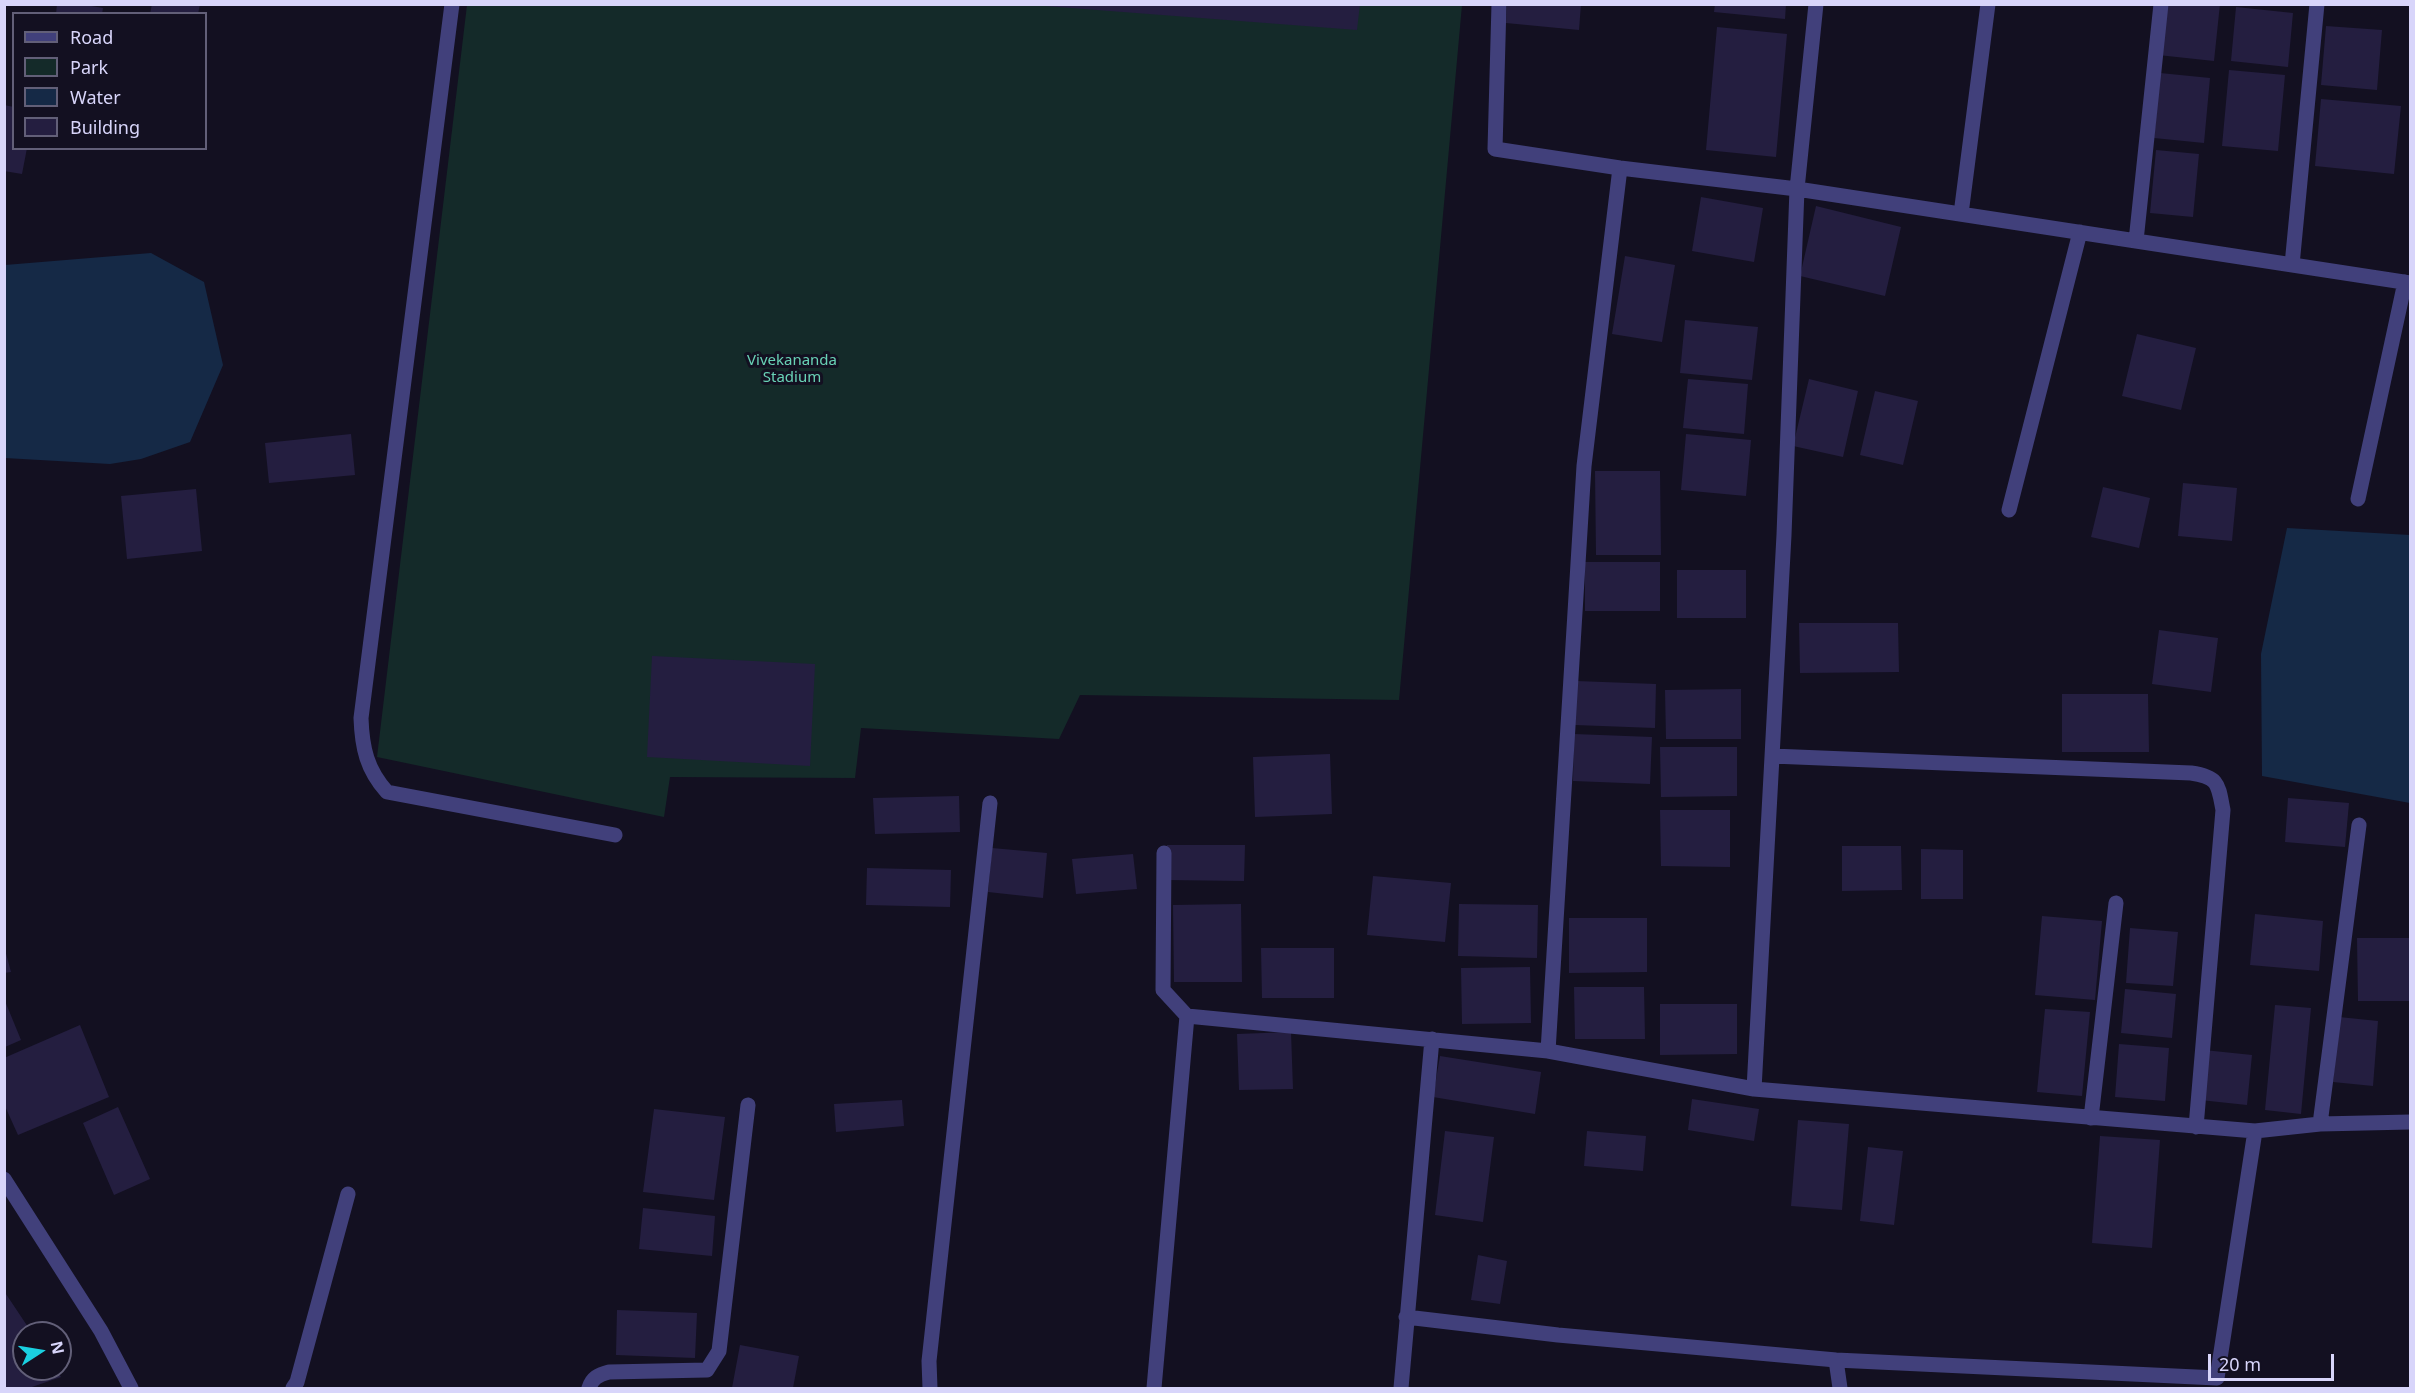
<!DOCTYPE html>
<html>
<head>
<meta charset="utf-8">
<style>
	body { margin:0 }
	#map { position:relative; width:2415px; height:1393px; overflow:hidden; background:#131021; font-family:"Noto Sans",sans-serif }
	canvas { display:block }
	.frame { position:absolute; inset:0; border:6px solid #d8d5fa; pointer-events:none }
	.legend { position:absolute; left:12px; top:12px; width:195px; height:138px; box-sizing:border-box; background:#131021; border:2px solid #625f78; margin:0; padding:8px 10px; list-style:none; font-size:18px; color:#d8d5fa }
	.legend li { display:flex; align-items:center; gap:12px; height:30px }
	.legend b { width:30px; border:2px solid #625f78 }
	.north { position:absolute; left:12px; top:1321px; width:60px; height:60px; box-sizing:border-box; background:#131021; border:2px solid #625f78; border-radius:50%; rotate:78deg; font-size:16px; font-weight:700; line-height:24px; text-align:center; color:#d8d5fa }
	.north::after { content:''; display:block; margin:auto; width:21px; height:27px; background:#1ad0e1; clip-path:polygon(50% 0,100% 100%,50% 72%,0 100%) }
	.scale { position:absolute; left:2208px; top:1354px; width:126px; height:27px; box-sizing:border-box; border:3px solid #d8d5fa; border-top:0; padding-left:8px; font-size:18px; line-height:21px; white-space:nowrap; color:#d8d5fa; -webkit-text-stroke:4px #131021; paint-order:stroke }
</style>
</head>
<body>
<div id="map">
<canvas width="2415" height="1393"></canvas>
<div class="frame"></div>
<ul class="legend">
<li><b style="height:8px;background:#41407b"></b>Road</li>
<li><b style="height:16px;background:#142a29"></b>Park</li>
<li><b style="height:16px;background:#152946"></b>Water</li>
<li><b style="height:16px;background:#241e40"></b>Building</li>
</ul>
<div class="north">N</div>
<div class="scale">20 m</div>
</div>
<script>
const ctx = document.querySelector('canvas').getContext('2d');
ctx.lineJoin = 'round';
function fillPath(path, color) { ctx.fillStyle = color; ctx.fill(path, 'evenodd'); }
function strokePath(path, color, width, dash) { ctx.strokeStyle = color; ctx.lineWidth = width; ctx.lineCap = dash ? 'butt' : 'round'; ctx.setLineDash(dash || []); ctx.stroke(path); }
function label(font, color, halo, rows, align = 'center') {
  ctx.font = font + ' "Noto Sans",sans-serif'; ctx.lineWidth = 6; ctx.setLineDash([]); ctx.textBaseline = 'middle'; ctx.strokeStyle = halo; ctx.fillStyle = color; for (const [text, x, y, turn = 0] of rows) {
    ctx.save(); ctx.translate(x, y); ctx.rotate((+turn || 0) * Math.PI / 180); ctx.textAlign = isNaN(turn) ? turn : align; if (halo) ctx.strokeText(text, 0, 0); ctx.fillText(text, 0, 0); ctx.restore();
  }
}
const green = new Path2D(`
	M467,5H1462L1399,700L1080,695L1059,739L861,728L855,778L670,777L664,817L377,757Z`);
const water = new Path2D(`
	M151,253L204,282L223,365L190,442L141,459L110,464L5,458V265Z
	M2287,528L2410,535V803L2262,776L2261,654Z`);
const building = new Path2D(`
	M57,4H80L103,8L102,14H56Z
	M152,4H200L198,14H150Z
	M1019,4H1360L1357,30Z
	M1507,4H1581L1579,30L1506,23Z
	M1715,4H1786L1785,19L1714,12Z
	M2163,4H2220L2214,61L2158,55Z
	M2236,7L2293,13L2288,67L2231,61Z
	M2326,26L2382,30L2377,90L2321,85Z
	M1717,27L1787,34L1776,157L1706,150Z
	M2229,70L2285,75L2278,151L2222,146Z
	M2160,73L2210,78L2204,143L2154,138Z
	M2321,99L2401,106L2394,174L2315,166Z
	M4,105L14,107V148H27L22,174L4,171Z
	M2156,150L2199,154L2193,217L2150,213Z
	M1701,197L1763,208L1754,262L1692,251Z
	M1816,206L1901,227L1885,296L1800,276Z
	M1625,256L1675,265L1662,342L1612,334Z
	M1685,320L1758,327L1752,380L1680,373Z
	M2137,334L2196,348L2181,410L2122,396Z
	M1688,379L1748,384L1744,434L1683,428Z
	M1809,379L1858,391L1843,457L1793,446Z
	M1875,391L1918,401L1903,465L1860,455Z
	M351,434L355,475L269,483L265,443Z
	M1686,434L1751,440L1746,496L1681,490Z
	M1595,471H1660L1661,555H1596Z
	M2183,483L2237,488L2232,541L2178,536Z
	M2103,487L2150,498L2139,548L2091,537Z
	M196,489L202,551L127,559L121,496Z
	M1585,562H1660V611H1585Z
	M1677,570H1746V618H1677Z
	M1799,623H1898L1899,672L1800,673Z
	M2159,630L2218,638L2211,692L2152,684Z
	M652,656L815,664L810,766L647,757Z
	M1576,681L1656,684L1655,728L1575,725Z
	M1741,689V739H1666L1665,690Z
	M2062,694H2148L2149,752H2062Z
	M1574,734L1652,737L1650,784L1573,781Z
	M1660,747H1737V796L1661,797Z
	M1330,754L1332,814L1255,817L1253,757Z
	M959,796L960,832L875,834L873,798Z
	M2288,798L2349,803L2345,847L2285,842Z
	M1660,810H1730V867L1661,866Z
	M1167,845H1245L1244,881L1166,880Z
	M1842,846H1901L1902,890L1842,891Z
	M992,848L1047,853L1043,898L988,892Z
	M1921,849L1963,850V899H1921Z
	M1133,854L1137,889L1076,894L1072,859Z
	M867,868L951,870L950,907L866,905Z
	M1373,876L1451,883L1445,942L1367,935Z
	M1241,904L1242,982H1174L1173,905Z
	M1459,904L1538,905L1537,958L1458,956Z
	M2255,914L2323,921L2319,971L2250,965Z
	M2042,916L2102,921L2095,1000L2035,995Z
	M1569,918H1647V972L1569,973Z
	M2130,928L2178,932L2173,986L2126,983Z
	M2357,938H2410V1001H2358Z
	M4,946L11,972L4,973Z
	M1261,948H1334V998H1262Z
	M1530,967L1531,1023L1462,1024L1461,968Z
	M1574,987H1644L1645,1039H1575Z
	M2125,989L2176,994L2172,1038L2121,1033Z
	M5,1001L21,1040L5,1047Z
	M1660,1004H1737V1054L1660,1055Z
	M2275,1005L2311,1008L2301,1114L2265,1110Z
	M2045,1009L2090,1012L2082,1096L2037,1092Z
	M2339,1017L2378,1021L2373,1086L2333,1082Z
	M80,1025L109,1097L18,1135L4,1104V1058Z
	M1291,1032L1293,1089L1239,1090L1237,1034Z
	M2119,1044L2169,1048L2165,1101L2115,1097Z
	M2204,1050L2252,1055L2247,1105L2200,1100Z
	M1440,1056L1541,1072L1535,1114L1433,1097Z
	M1692,1099L1759,1109L1754,1141L1688,1130Z
	M902,1100L904,1126L836,1132L834,1104Z
	M118,1107L150,1179L114,1195L83,1123Z
	M654,1109L725,1117L714,1200L643,1192Z
	M1798,1120L1849,1124L1842,1210L1791,1206Z
	M1445,1131L1494,1137L1483,1222L1435,1215Z
	M1587,1131L1646,1136L1643,1171L1584,1166Z
	M2100,1136L2160,1140L2152,1248L2092,1243Z
	M1868,1147L1903,1151L1894,1225L1860,1221Z
	M643,1208L715,1216L712,1256L639,1249Z
	M1478,1255L1507,1261L1500,1304L1471,1300Z
	M4,1291L32,1333H24V1369H56L61,1377L29,1388H4Z
	M617,1310L697,1313L695,1358L616,1355Z
	M740,1345L799,1356L793,1388H732Z`);
const minor = new Path2D(`
	M452,4L361,718C362,748 367,770 387,792L615,835
	M1499,4L1495,149L1620,168L1797,189L2410,283
	M1961,214L1988,4
	M2136,241L2161,4
	M2292,265L2317,4
	M2358,499L2405,282
	M2009,510L2080,232
	M1772,756L2191,773C2219,777 2218,784 2223,810L2196,1127
	M1164,853L1163,990L1187,1016L1548,1051L1754,1089L2255,1131L2320,1124L2410,1122
	M1548,1051L1584,466L1620,168
	M1754,1089L1784,535L1797,189L1816,4
	M2091,1118L2116,903
	M2320,1124L2359,825
	M4,1179L101,1331L131,1388
	M1406,1317L1558,1335L1836,1360L2217,1378L2255,1131
	M1836,1360L1840,1388
	M293,1388L297,1382L348,1194
	M589,1388C592,1378 598,1375 609,1372L707,1370L719,1351L748,1105
	M930,1388L929,1361L990,803
	M1154,1388L1187,1016
	M1401,1388L1432,1039`);
const parkNames = [
	["Vivekananda",792,361],
	["Stadium",792,378]
];
fillPath(green, '#142a29');
fillPath(water, '#152946');
fillPath(building, '#241e40');
strokePath(minor, '#41407b', 15);
label('15px', '#69d2b6', '#131021', parkNames);
</script>
</body>
</html>
